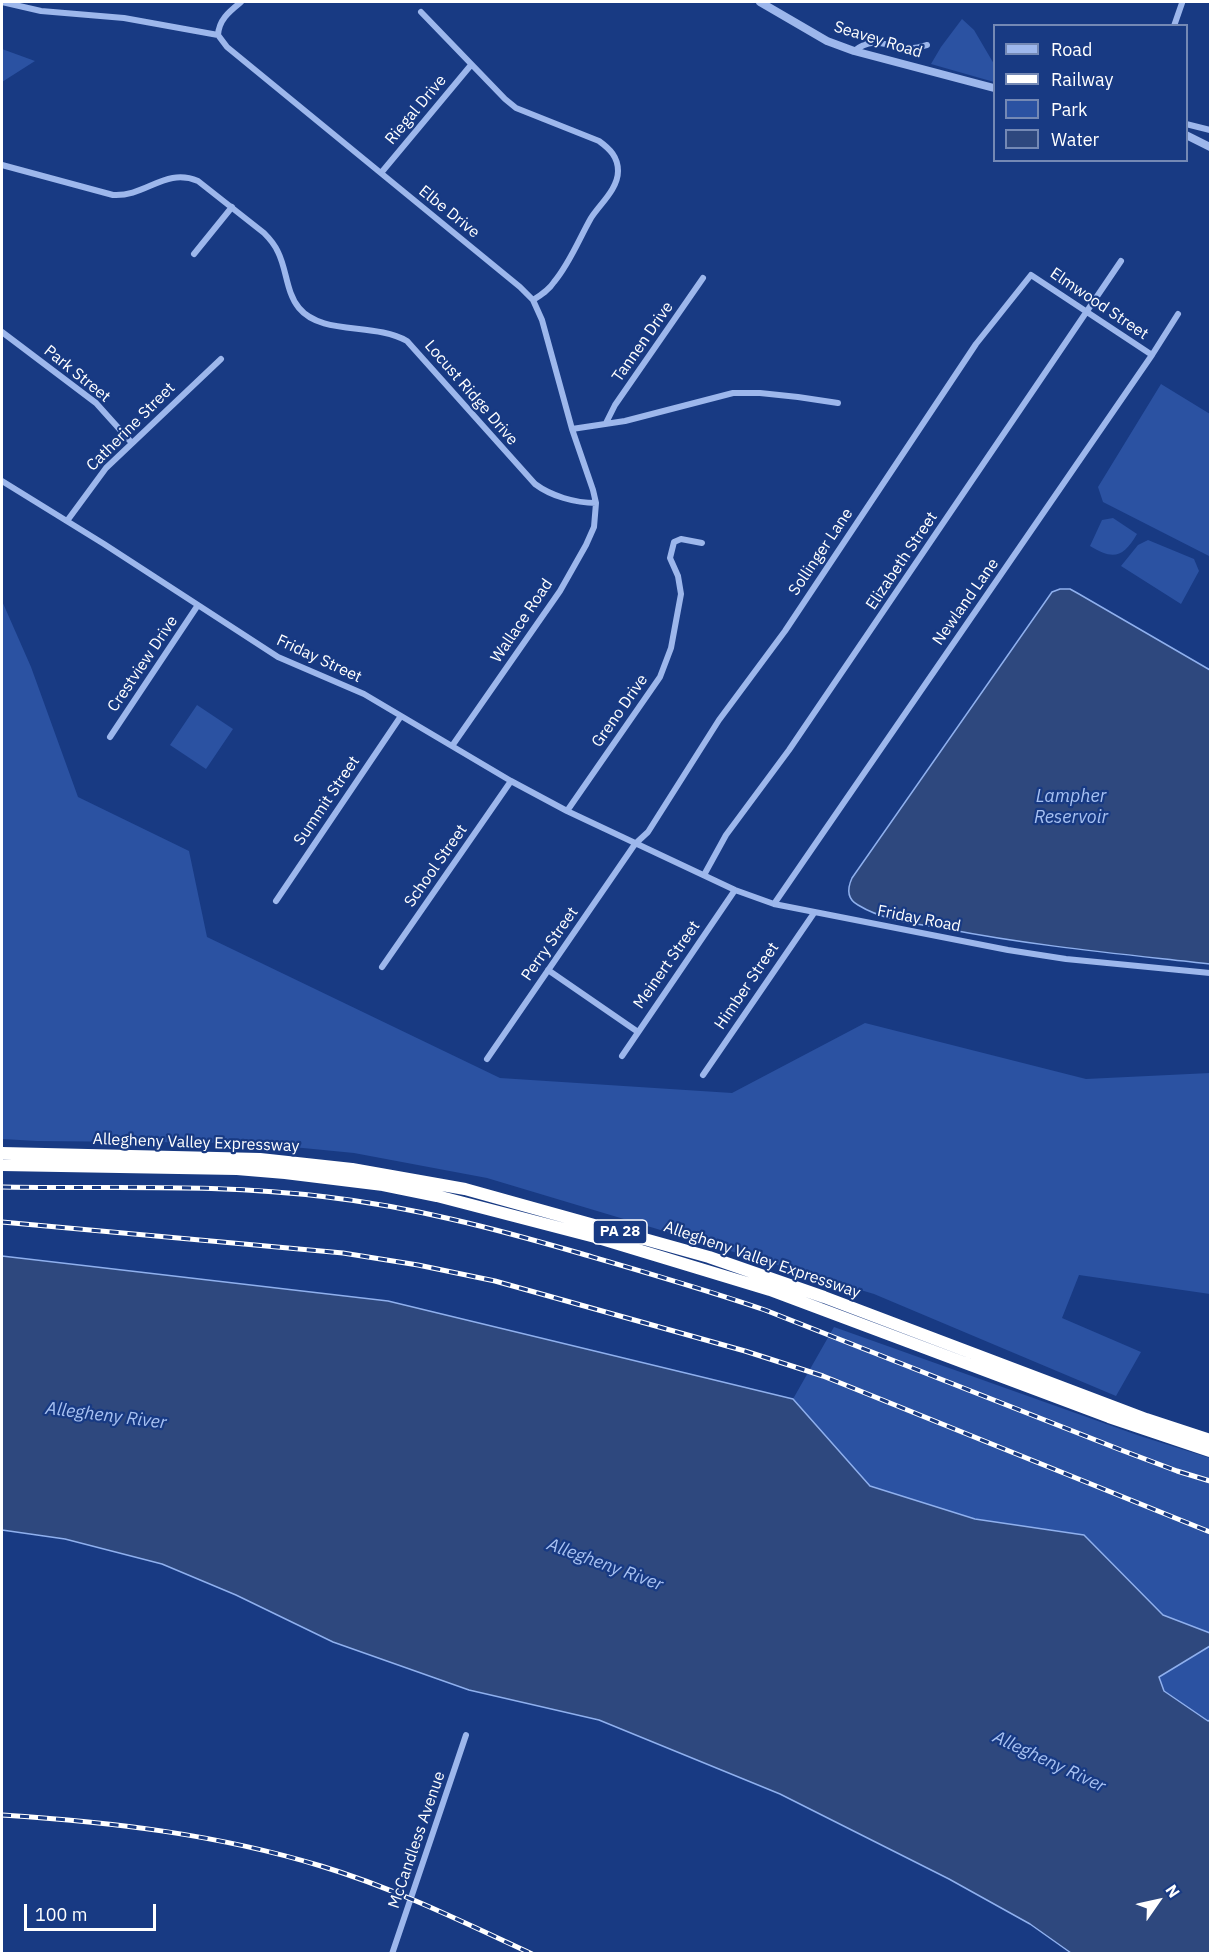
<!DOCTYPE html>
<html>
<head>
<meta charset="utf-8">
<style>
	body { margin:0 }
	#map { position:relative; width:1212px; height:1955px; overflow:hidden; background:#183a83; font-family:"IBM Plex Sans",sans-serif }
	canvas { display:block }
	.frame { position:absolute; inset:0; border:3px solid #fff; pointer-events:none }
	.legend { position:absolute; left:993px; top:24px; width:195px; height:138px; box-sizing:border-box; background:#183a83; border:2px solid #7489b5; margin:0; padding:8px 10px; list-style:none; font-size:18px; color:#fff }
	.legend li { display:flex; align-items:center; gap:12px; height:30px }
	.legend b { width:30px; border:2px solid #7489b5 }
	.north { position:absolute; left:1128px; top:1871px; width:60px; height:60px; -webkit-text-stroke:4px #183a83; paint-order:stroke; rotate:56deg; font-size:16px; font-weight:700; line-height:24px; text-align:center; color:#fff }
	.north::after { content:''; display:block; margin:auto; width:21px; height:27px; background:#fff; clip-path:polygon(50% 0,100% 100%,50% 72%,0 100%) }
	.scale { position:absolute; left:24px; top:1904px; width:132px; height:27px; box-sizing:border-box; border:3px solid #fff; border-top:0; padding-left:8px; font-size:18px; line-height:21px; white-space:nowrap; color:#fff; -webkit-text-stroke:4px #183a83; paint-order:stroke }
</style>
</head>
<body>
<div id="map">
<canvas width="1212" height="1955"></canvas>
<div class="frame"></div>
<ul class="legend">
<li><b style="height:8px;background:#9db7ec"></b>Road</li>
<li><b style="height:8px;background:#fff"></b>Railway</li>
<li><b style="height:16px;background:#2b52a2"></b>Park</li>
<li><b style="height:16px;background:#2e487e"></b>Water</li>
</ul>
<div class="north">N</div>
<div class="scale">100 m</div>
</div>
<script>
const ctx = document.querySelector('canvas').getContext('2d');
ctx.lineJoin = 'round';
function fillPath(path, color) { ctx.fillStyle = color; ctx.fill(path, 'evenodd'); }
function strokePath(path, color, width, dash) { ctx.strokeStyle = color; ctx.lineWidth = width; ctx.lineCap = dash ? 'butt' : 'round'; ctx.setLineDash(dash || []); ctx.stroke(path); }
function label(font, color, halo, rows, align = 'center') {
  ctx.font = font + ' "IBM Plex Sans",sans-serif'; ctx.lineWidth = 4.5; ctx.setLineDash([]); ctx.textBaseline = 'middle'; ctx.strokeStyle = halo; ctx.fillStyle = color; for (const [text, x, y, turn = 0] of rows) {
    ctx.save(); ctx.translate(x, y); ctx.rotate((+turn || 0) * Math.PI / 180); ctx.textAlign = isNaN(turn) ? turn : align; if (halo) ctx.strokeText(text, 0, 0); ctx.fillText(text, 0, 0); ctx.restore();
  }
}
const green = new Path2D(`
	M962,19L974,30L994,64V82L931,64L941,47Z
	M2,49L35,61L2,82Z
	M1161,384L1210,414V552L1209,556L1103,502L1098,487Z
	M1113,518L1137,534C1123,558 1113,560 1090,546L1102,520Z
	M1148,540L1194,559L1199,571L1181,604L1121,566L1138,545Z
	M2,601L31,667L78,797L189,851L207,937L500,1078L732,1093L865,1023L1086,1079L1210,1073V1294L1079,1275L1062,1318L1141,1352L1116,1396L874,1294L487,1178L354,1153L252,1143L37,1141L2,1139Z
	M197,705L233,729L206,769L170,745Z
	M834,1327L1140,1436L1210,1458V1633L1163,1615L1084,1535L975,1519L870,1486L793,1399Z
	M1210,1646V1720L1208,1721L1164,1691L1159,1677Z`);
const water = new Path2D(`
	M1060,589H1070L1079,594L1210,670V964C1122,954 1034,946 947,929C917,924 884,921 858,905C847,899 847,889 852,878L1052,592Z
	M2,1256L388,1301L793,1399L870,1486L975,1519L1084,1535L1163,1615L1210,1633V1646L1159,1677L1164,1691L1208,1721L1210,1720V1953H1071L1030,1924L949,1879L780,1794L599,1720L469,1690L333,1642L236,1595L162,1564L65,1539L2,1530Z`);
const minor = new Path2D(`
	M2,2L41,11L124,18L218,35
	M241,2C230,11 219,19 218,35L227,47L520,287L533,300L542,320L572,429L593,490L596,503L594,527L586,545L560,591L452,746
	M421,12L505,99L516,108L599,141C610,149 618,157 618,171C618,189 600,204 591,218C579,239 570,263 554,282C549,290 541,295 533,300
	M1174,26L1182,3
	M854,51C877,33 889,50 913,48C918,48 923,46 927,45
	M1186,124L1210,130
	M2,165L113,195C146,197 165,167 198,181L264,233C270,239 275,245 278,252C287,270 286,292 299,308C322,336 374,322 407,341L535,484C551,496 575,503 596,503
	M381,173L471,65
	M194,254L232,207
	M2,332L96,403L131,442
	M606,423L615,405L703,278
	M572,429L625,421L733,393H760L798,397L838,403
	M2,481L104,544L278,657L364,694L511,781L567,811L735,890L774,904L1008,950L1066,959L1210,973
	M67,521L106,468L221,359
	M110,737L198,605
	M567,811L660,677L671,648L681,594L678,576L670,558L674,542L681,539L702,543
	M704,875L726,835L789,750L1121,261
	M276,901L401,716
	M774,904L1152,355L1178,314
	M382,967L511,781
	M548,970L638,1032
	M622,1056L735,890
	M487,1059L635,844L648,832L719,720L785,631L976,344L1031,275L1152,355
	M703,1075L814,913
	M392,1954L466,1735`);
const tertiary = new Path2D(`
	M760,2L827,41L854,51L994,88
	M1186,135L1210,147`);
const motorway = new Path2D(`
	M2,1153L260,1159L352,1169L465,1189L709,1257L824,1297L1146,1419L1210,1440
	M2,1165L237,1169L285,1173L383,1185L437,1196L595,1237L770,1290L1109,1417L1210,1451`);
const rail = new Path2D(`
	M2,1187C110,1189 219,1183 327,1197C413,1207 496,1229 579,1253C641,1271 704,1289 765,1310L1121,1450L1177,1471L1210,1481
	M2,1222L343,1253L418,1265L495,1281L745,1351L823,1376L1210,1532
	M2,1815C111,1822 216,1834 321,1866C394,1888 463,1922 532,1954`);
const shields = [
	[620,1232,54]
];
const shieldNames = [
	["PA 28",620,1232]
];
const streetNames = [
	["Seavey Road",878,40,17],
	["Riegal Drive",416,110,-50],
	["Elbe Drive",449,212,39],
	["Elmwood Street",1099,304,34],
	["Tannen Drive",643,342,-55],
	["Park Street",77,374,39],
	["Locust Ridge Drive",471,393,49],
	["Catherine Street",131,427,-45],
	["Sollinger Lane",821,552,-56],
	["Elizabeth Street",902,561,-56],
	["Newland Lane",966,602,-55],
	["Wallace Road",522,621,-56],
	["Friday Street",319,659,25],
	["Crestview Drive",143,664,-56],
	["Greno Drive",620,711,-55],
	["Summit Street",327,801,-56],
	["School Street",436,866,-55],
	["Friday Road",919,919,11],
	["Perry Street",550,944,-55],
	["Meinert Street",667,965,-55],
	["Himber Street",747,986,-56],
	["Allegheny Valley Expressway",196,1143,2],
	["Allegheny Valley Expressway",762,1260,19],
	["McCandless Avenue",417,1840,-71]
];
const waterNames = [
	["Lampher",1071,797],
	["Reservoir",1071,818],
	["Allegheny River",106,1416,7],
	["Allegheny River",605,1565,20],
	["Allegheny River",1049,1762,25]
];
fillPath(green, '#2b52a2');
fillPath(water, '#2e487e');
strokePath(water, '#8fb0ee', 1.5);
strokePath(minor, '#9db7ec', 6);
strokePath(tertiary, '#9db7ec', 8);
strokePath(motorway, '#fff', 12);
strokePath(rail, '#fff', 5);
strokePath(rail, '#183a83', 3, [9]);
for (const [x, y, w] of shields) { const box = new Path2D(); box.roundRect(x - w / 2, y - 12, w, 24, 4.5); ctx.fillStyle = '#183a83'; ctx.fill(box); strokePath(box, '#fff', 1.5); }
label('bold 15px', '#fff', null, shieldNames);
label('16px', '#fff', '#183a83', streetNames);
label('italic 18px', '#a8c2f3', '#183a83', waterNames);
</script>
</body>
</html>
